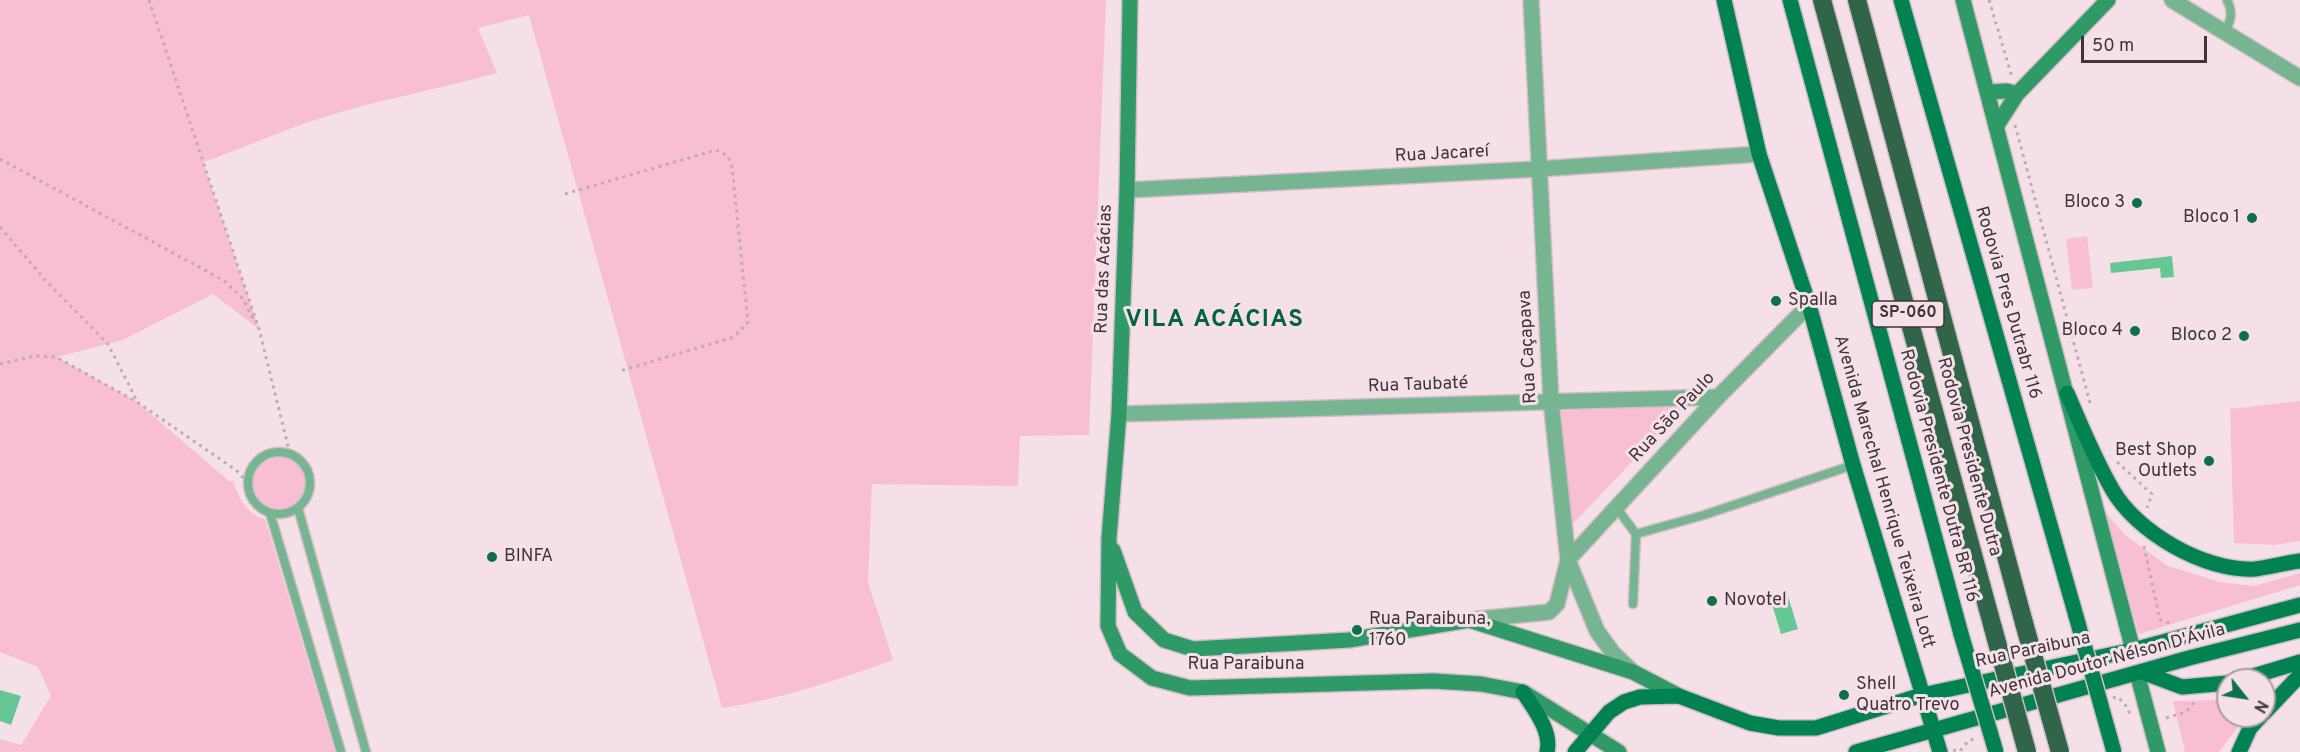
<!DOCTYPE html>
<html>
<head>
<meta charset="utf-8">
<style>
	body { margin:0 }
	#map { position:relative; width:2300px; height:752px; overflow:hidden; background:#f6e0e8; font-family:Overpass,sans-serif }
	canvas { display:block }
	.north { position:absolute; left:2216px; top:668px; width:60px; height:60px; box-sizing:border-box; background:#f6e0e8; border:2px solid #ac9ca2; border-radius:50%; rotate:120deg; font-size:16px; font-weight:700; line-height:24px; text-align:center; color:#3e3538 }
	.north::after { content:''; display:block; margin:auto; width:21px; height:27px; background:#0c7148; clip-path:polygon(50% 0,100% 100%,50% 72%,0 100%) }
	.scale { position:absolute; left:2081px; top:36px; width:126px; height:27px; box-sizing:border-box; border:3px solid #3e3538; border-top:0; padding-left:8px; font-size:18px; line-height:21px; white-space:nowrap; color:#3e3538; -webkit-text-stroke:4px #f6e0e8; paint-order:stroke }
</style>
</head>
<body>
<div id="map">
<canvas width="2300" height="752"></canvas>
<div class="north">N</div>
<div class="scale">50 m</div>
</div>
<script>
const ctx = document.querySelector('canvas').getContext('2d');
ctx.lineJoin = 'round';
function fillPath(path, color) { ctx.fillStyle = color; ctx.fill(path, 'evenodd'); }
function strokePath(path, color, width, dash) { ctx.strokeStyle = color; ctx.lineWidth = width; ctx.lineCap = dash ? 'butt' : 'round'; ctx.setLineDash(dash || []); ctx.stroke(path); }
function label(font, color, halo, rows, align = 'center') {
  ctx.font = font + ' Overpass,sans-serif'; ctx.lineWidth = 6; ctx.setLineDash([]); ctx.textBaseline = 'middle'; ctx.strokeStyle = halo; ctx.fillStyle = color; for (const [text, x, y, turn = 0] of rows) {
    ctx.save(); ctx.translate(x, y); ctx.rotate((+turn || 0) * Math.PI / 180); ctx.textAlign = isNaN(turn) ? turn : align; if (halo) ctx.strokeText(text, 0, 0); ctx.fillText(text, 0, 0); ctx.restore();
  }
}
const green = new Path2D(`
	M0,0H1106L1089,435L1020,436L1018,486L872,484L868,582L893,660C837,680 782,699 722,708L529,15L478,28L497,73C436,90 375,100 315,120C277,132 241,150 203,162L259,329L213,294L123,340L57,357L137,402L229,481H233C239,498 246,514 265,519L335,752H0V739L21,745L51,696L38,667L0,652Z
	M2087,236L2093,288L2072,290L2066,239Z
	M2300,401V541L2274,545L2234,543L2230,409Z
	M1685,406L1568,529L1559,411Z
	M253 483a26 26 0 1 1 52 0a26 26 0 1 1-52 0Z
	M2103,510L2126,536L2168,566L2220,582L2254,586L2300,573V585L2139,634Z
	M2228,700V716H2246L2219,752H2185L2173,701Z`);
const water = new Path2D(`
	M2172,256L2174,277L2161,278L2160,268L2111,273L2110,263Z
	M1788,596L1798,629L1781,634L1771,601Z
	M0,690L21,696L11,725L0,721Z`);
const path = new Path2D(`
	M149,0L259,329L290,454
	M1989,0L2012,77
	M2015,125L2090,403
	M0,159L223,280L243,299L254,320
	M565,194L716,150L728,156L732,167L748,322L734,337L620,371
	M0,227L46,281L108,344L137,401
	M0,364L35,356L56,357L137,402L236,470L248,483
	M2117,462L2152,494L2147,508
	M2144,546L2160,620L2170,623
	M2113,698L2118,697L2127,707L2131,717
	M2166,718L2186,712L2195,701
	M1953,750L1960,751L1968,741L1977,738`);
const lane = new Path2D(`
	M2225,34C2230,21 2234,13 2227,0
	M248 483a31 31 0 1 1 62 0a31 31 0 1 1-62 0Z
	M1616,507L1636,534L1633,604
	M298,508L366,752
	M270,513L341,752
	M1636,534L1704,515L1853,465`);
const street = new Path2D(`
	M1531,0L1551,401L1568,560L1597,631L1613,653L1633,672
	M2172,0L2300,78
	M1127,190L1538,169L1759,154
	M1119,414L1718,397
	M1469,620L1549,612L1557,604L1568,560L1718,397L1809,305`);
const secondary = new Path2D(`
	M1130,0L1127,190L1119,414L1109,538L1108,626L1120,654L1152,678L1190,688L1433,681L1481,684L1523,692L1619,752
	M1963,0L2133,650
	M1988,92L2007,91L2017,94
	M1996,127L2017,94L2108,0
	M1113,550L1135,612L1164,640L1193,649L1349,640L1469,620L1633,672L1679,696
	M2137,673L2158,752`);
const primary = new Path2D(`
	M1724,0L1759,154L1809,305L1853,465L1940,752
	M1790,0L1961,634
	M1901,0L2076,616
	M2067,393C2081,425 2094,458 2112,489C2136,532 2205,572 2255,569C2270,567 2285,563 2300,561
	M2142,672L2182,687L2228,683
	M2240,680L2300,662
	M1523,692C1534,709 1552,731 1547,752
	M2264,713L2300,675
	M1575,752L1609,712L1624,702L1640,697L1679,696L1750,723L1779,728H1816L1922,695L2133,650L2300,605
	M1856,752L2189,658L2300,630
	M2239,752L2250,728L2261,716`);
const highway = new Path2D(`
	M1822,0L1993,628
	M1857,0L2024,623`);
const primaryBridge = new Path2D(`
	M2076,616L2114,752
	M1961,634L1996,752`);
const highwayBridge = new Path2D(`
	M2024,623L2060,752
	M1993,628L2027,752`);
const markers = [
	[2137,203,6,"#0c7148"],
	[2252,218,6,"#0c7148"],
	[1776,301,6,"#0c7148"],
	[2135,331,6,"#0c7148"],
	[2244,336,6,"#0c7148"],
	[2209,461,6,"#0c7148"],
	[492,557,6,"#0c7148"],
	[1712,601,6,"#0c7148"],
	[1357,630,6,"#0c7148"],
	[1844,695,6,"#0c7148"]
];
const shields = [
	[1908,314,72]
];
const shieldNames = [
	["SP-060",1908,314]
];
const streetNames = [
	["Rua Jacareí",1442,155,-3],
	["Rua das Acácias",1105,269,-88],
	["Rodovia Pres Dutrabr 116",2007,303,74],
	["Rua Caçapava",1529,347,-93],
	["Rua Taubaté",1418,386,-2],
	["Rua São Paulo",1673,418,-47],
	["Rodovia Presidente Dutra",1968,457,75],
	["Rodovia Presidente Dutra BR 116",1938,476,75],
	["Avenida Marechal Henrique Teixeira Lott",1883,492,74],
	["Rua Paraibuna",2033,651,-12],
	["Avenida Doutor Nélson D'Ávila",2107,662,-15],
	["Rua Paraibuna",1246,665]
];
const poiNames = [
	["Bloco 3",2125,203],
	["Bloco 1",2240,218],
	["Spalla",1788,301,"left"],
	["Bloco 4",2123,331],
	["Bloco 2",2232,336],
	["Best Shop",2197,451],
	["Outlets",2197,472],
	["BINFA",504,557,"left"],
	["Novotel",1724,601,"left"],
	["Rua Paraibuna,",1369,620,"left"],
	["1760",1369,641,"left"],
	["Shell",1856,685,"left"],
	["Quatro Trevo",1856,706,"left"]
];
const districtNames = [
	["VILA ACÁCIAS",1215,321]
];
fillPath(green, '#f7bed4');
fillPath(water, '#65c894');
strokePath(lane, '#d1bec5', 11);
strokePath(street, '#d1bec5', 18);
strokePath(secondary, '#d1bec5', 18);
strokePath(primary, '#d1bec5', 18);
strokePath(highway, '#d1bec5', 21);
strokePath(path, '#beacb2', 3, [3, 4.5]);
strokePath(lane, '#77b492', 8);
strokePath(street, '#77b492', 15);
strokePath(secondary, '#2f9a68', 15);
strokePath(primary, '#028152', 15);
strokePath(highway, '#31654a', 18);
strokePath(primaryBridge, '#d1bec5', 18, []);
strokePath(highwayBridge, '#d1bec5', 21, []);
strokePath(primaryBridge, '#028152', 15);
strokePath(highwayBridge, '#31654a', 18);
for (const [x, y, r, color] of markers) { const dot = new Path2D(); dot.arc(x, y, r, 0, 2 * Math.PI); ctx.fillStyle = color; ctx.fill(dot); strokePath(dot, '#f6e0e8', 2); }
for (const [x, y, w] of shields) { const box = new Path2D(); box.roundRect(x - w / 2, y - 13, w, 26, 4.5); ctx.fillStyle = '#f6e0e8'; ctx.fill(box); strokePath(box, '#3e3538', 1.5); }
label('bold 16px', '#3e3538', null, shieldNames);
label('18px', '#3e3538', '#f6e0e8', streetNames);
label('18px', '#3e3538', '#f6e0e8', poiNames, 'right');
ctx.letterSpacing = '1.5px';
label('bold 24px', '#04633e', '#f6e0e8', districtNames);
ctx.letterSpacing = '0px';
</script>
</body>
</html>
